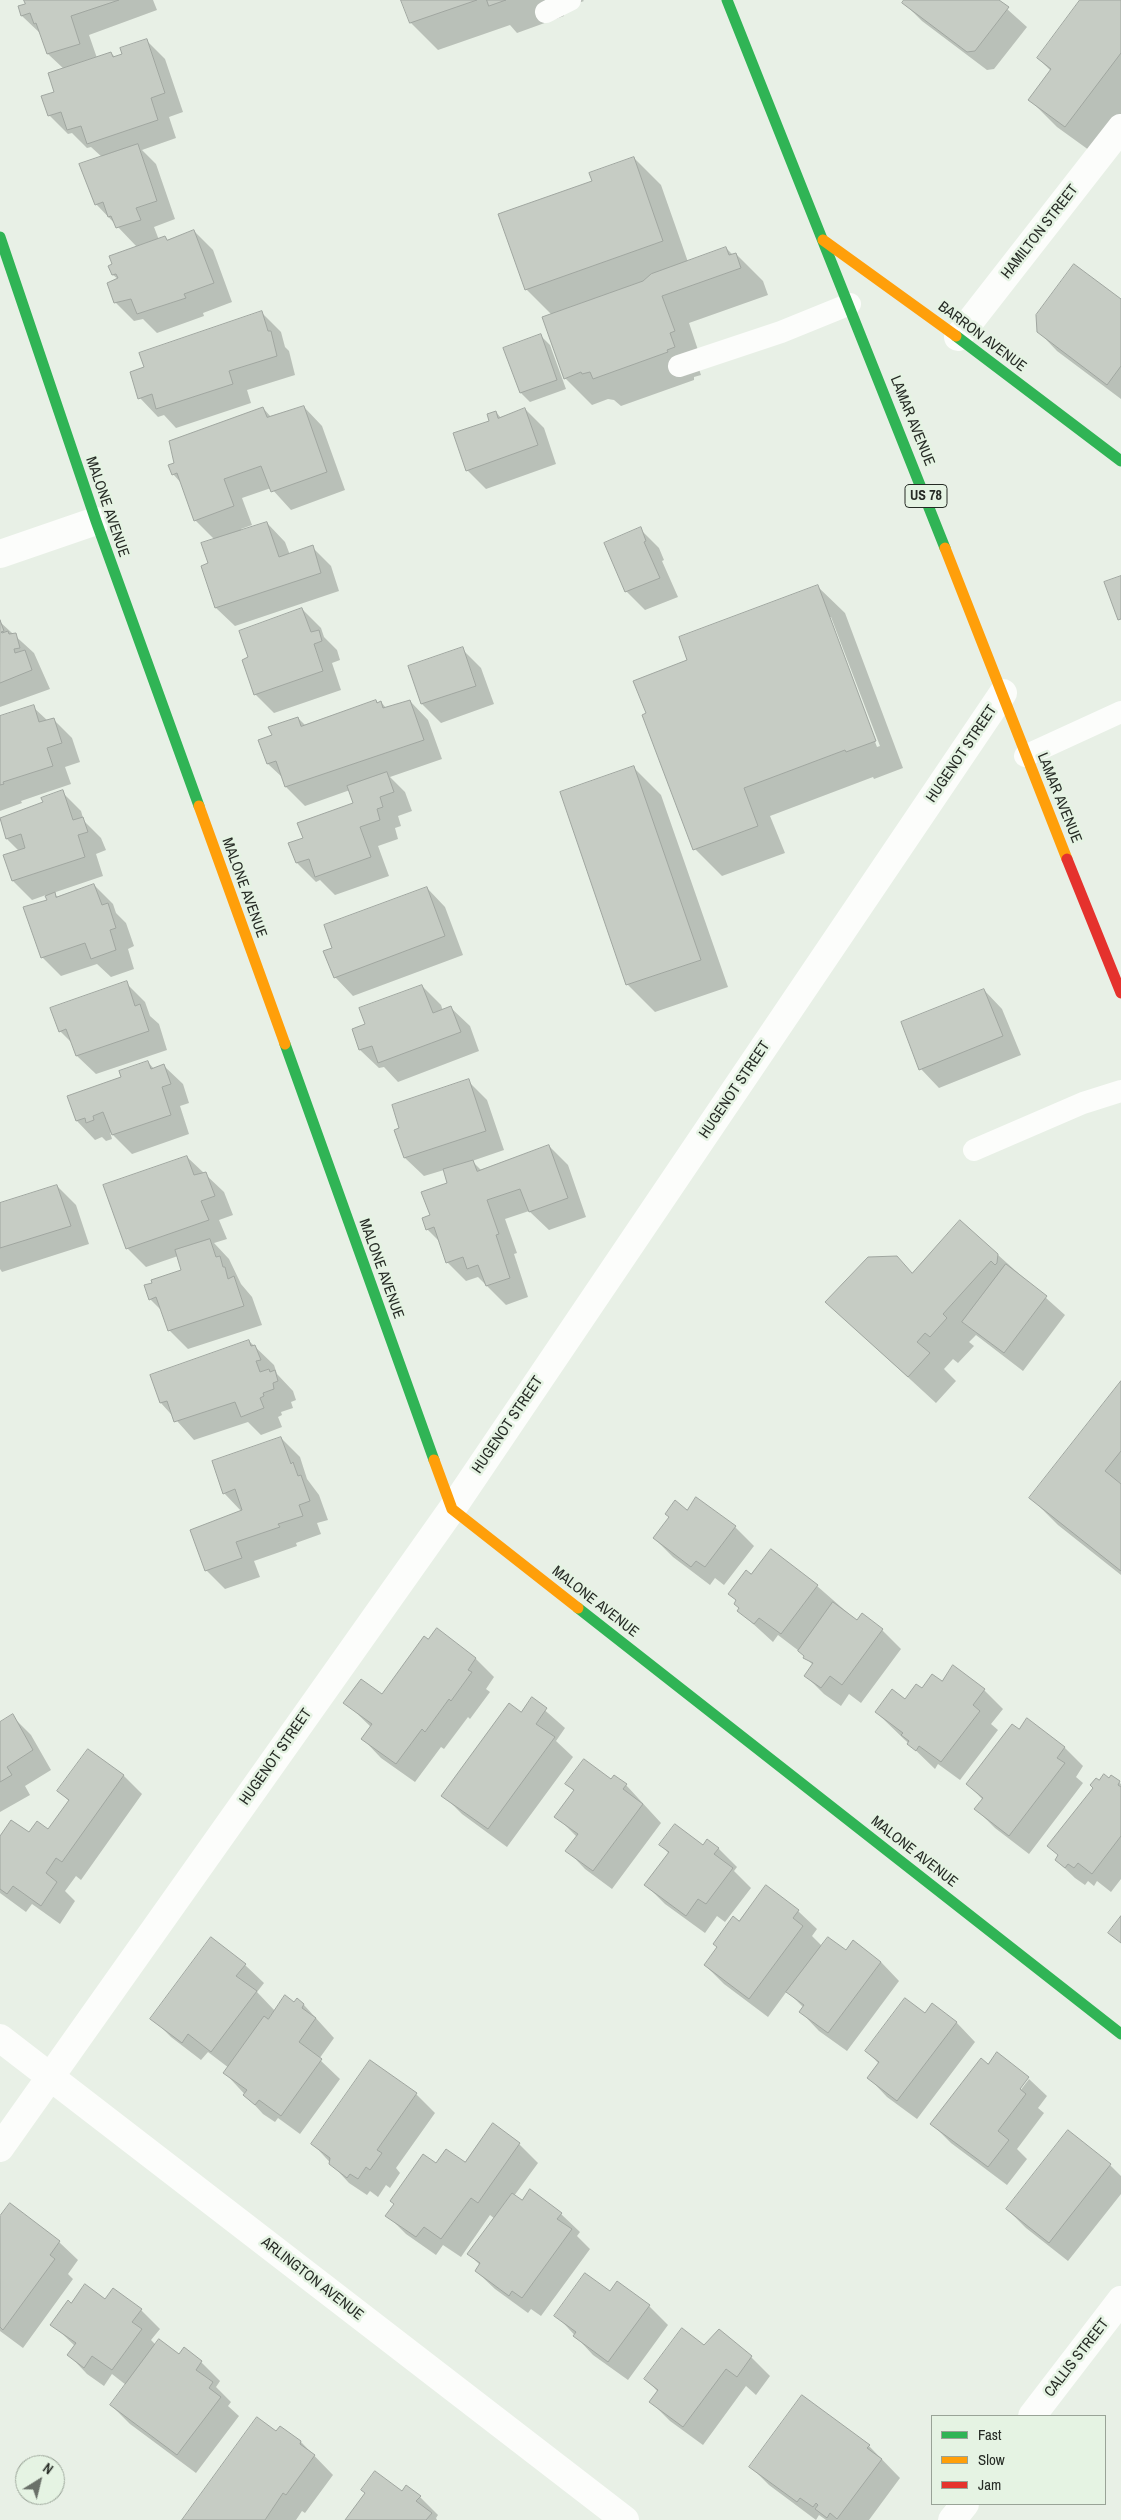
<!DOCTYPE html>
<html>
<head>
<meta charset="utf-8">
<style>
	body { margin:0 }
	#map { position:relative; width:1121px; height:2520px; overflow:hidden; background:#e8f0e6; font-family:"Archivo Narrow",sans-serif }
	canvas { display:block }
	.legend { position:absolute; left:931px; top:2415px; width:175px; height:90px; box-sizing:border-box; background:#e5f3e3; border:1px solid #99a397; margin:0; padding:6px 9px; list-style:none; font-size:15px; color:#262b25 }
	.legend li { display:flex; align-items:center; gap:10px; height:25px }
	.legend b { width:25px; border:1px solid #99a397 }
	.north { position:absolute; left:15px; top:2455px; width:50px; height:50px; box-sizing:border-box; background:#e5f3e3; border:1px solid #99a397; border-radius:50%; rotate:36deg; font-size:14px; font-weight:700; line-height:20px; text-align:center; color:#262b25 }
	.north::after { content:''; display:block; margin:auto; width:18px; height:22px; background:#6a7069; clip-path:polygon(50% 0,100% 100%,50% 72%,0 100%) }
</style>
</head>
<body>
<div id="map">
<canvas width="1121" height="2520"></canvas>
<ul class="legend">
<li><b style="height:6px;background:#30b455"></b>Fast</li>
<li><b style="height:6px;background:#ff9f0a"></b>Slow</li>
<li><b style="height:6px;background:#e5322d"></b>Jam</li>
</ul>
<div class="north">N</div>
</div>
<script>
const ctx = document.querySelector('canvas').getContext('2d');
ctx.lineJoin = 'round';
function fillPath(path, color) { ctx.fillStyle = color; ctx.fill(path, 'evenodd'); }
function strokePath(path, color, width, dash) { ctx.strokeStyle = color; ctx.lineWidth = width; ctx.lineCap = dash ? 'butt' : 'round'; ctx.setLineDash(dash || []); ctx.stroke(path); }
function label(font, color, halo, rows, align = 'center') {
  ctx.font = font + ' "Archivo Narrow",sans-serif'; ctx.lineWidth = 5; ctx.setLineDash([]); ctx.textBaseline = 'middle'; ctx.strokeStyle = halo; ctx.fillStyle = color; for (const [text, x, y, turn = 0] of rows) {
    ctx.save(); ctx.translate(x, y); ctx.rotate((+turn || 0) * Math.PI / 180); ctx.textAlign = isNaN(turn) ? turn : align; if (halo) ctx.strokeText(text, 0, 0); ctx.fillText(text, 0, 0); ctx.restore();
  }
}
const shadow = new Path2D(`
	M25,0H153L157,10L89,35L97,58L111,53L116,58L147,41L165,59L183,112L169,117L176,138L142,150L156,164L175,219L154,227L159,240L165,237L168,241L194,231L213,250L232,302L203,313L204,316L157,333L143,319L134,321L115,302L118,279L113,275L137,247L96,204L91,194L80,165L102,157L91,147L87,148L72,133L68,134L49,115L64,69L48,54L42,35L22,16L20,7L27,5Z
	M403,0H583L584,1L562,9L564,16L517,33L510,25L438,50L411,23Z
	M905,0H997L1027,27L994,69L987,70L922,21L904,3Z
	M1081,0H1121V116L1093,153L1057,127L1030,100L1051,71L1038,58Z
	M634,158L661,185L688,262L726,248L733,255L736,254L763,281L768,295L689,323L701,359L696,360L701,375L694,377V380L621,406L614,400L608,399L592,405L565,378L552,315L526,289L594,182Z
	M1121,301V399L1057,351L1038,331Z
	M262,313L281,332L285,347L289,351L295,375L247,390L251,403L176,428L164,415L158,417L140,398L145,368Z
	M541,336L550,345L566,389L530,402L521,393Z
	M304,407L322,426L345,490L291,510L271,488L242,498L252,525L241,529V531L267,523L285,542L290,555L312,547L331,566L339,591L235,626L216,608L209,564L215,540L195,520L182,484L173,474L175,463L263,408L271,417Z
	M525,409L544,428L556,464L486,489L467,470L491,421L496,412L501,418Z
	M640,529L659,548L664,560L662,561L678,597L645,610L626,591Z
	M817,586L845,613L903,768L874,779L873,777L770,816L785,853L722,876L695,849L647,714L689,661ZM828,617H831L880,746L877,747Z
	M302,609L321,628L324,637L337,650L340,660L332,663L341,690L274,713L255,694L249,658Z
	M0,622L34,653L50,689L0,707Z
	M462,649L481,668L494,704L441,723L422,704L410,667Z
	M410,701L428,720L442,759L390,777L405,792L412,811L398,816L401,826L395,828L398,839L378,846L389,876L335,895L320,880L316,882L297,863L290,844L304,839L355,804L350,790L305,806L286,787L283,778L268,764L260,741L273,736L298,718L306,726L376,702H381L386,708Z
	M33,707L48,721L53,719L72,738L80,762L65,767L71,784L21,801L22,803L0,811V717Z
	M634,768L661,795L728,987L655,1012L628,985L561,793Z
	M62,792L81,811L84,821L101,838L106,850L96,854L103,876L53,893L58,897L94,885L113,904L116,913L126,923L134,946L128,949L134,969L111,977L97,964L61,976L42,957L48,900L46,895L32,900L13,881L5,856L19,851L7,839L0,819L45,803Z
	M427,888L445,907L463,955L353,996L335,977L334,949Z
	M126,983L145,1002L150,1016L159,1024L167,1050L96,1074L77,1056L73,1044L60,1031Z
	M422,986L441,1005L443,1011L451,1008L470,1026L479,1051L398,1082L384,1067L379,1068L360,1050L353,1030L366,1025Z
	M984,990L1002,1009L1021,1055L939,1088L921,1069Z
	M148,1062L154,1069L164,1066L183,1084L189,1103L180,1106L189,1134L132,1154L110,1132L112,1139L106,1141L102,1137L95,1140L77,1121L123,1078Z
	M468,1081L487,1100L504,1150L472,1161L482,1171L549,1146L568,1165L586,1217L549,1230L529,1211L505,1219L517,1253L514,1254L528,1297L506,1305L478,1277L466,1281L447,1262L441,1243L427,1229L431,1216L449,1184L444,1170L424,1176L405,1158Z
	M187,1157L224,1192L233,1215L219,1220L227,1239L214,1243L229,1259L241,1284L252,1297L262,1325L188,1349L169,1330L162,1311L150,1299L183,1270L178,1256L146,1267L127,1248Z
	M57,1186L76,1205L89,1244L2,1272L0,1269V1205Z
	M998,1255L1065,1315L1023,1371L976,1335L969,1342L974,1346L958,1363L953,1359L944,1369L956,1381L936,1403L826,1302L847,1279L913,1274Z
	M249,1341L274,1365L277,1374L293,1391L296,1400L291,1402L293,1408L281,1412L282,1415L278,1417L282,1427L261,1435L248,1422L194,1440L161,1403L151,1376Z
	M1121,1383V1575L1058,1525L1031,1498Z
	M281,1438L300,1457L307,1479L319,1495L328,1520L317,1523L321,1534L296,1543L297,1546L254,1561L260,1577L225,1589L206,1570L242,1512L224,1493Z
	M687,1512L735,1527L754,1546L724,1585L715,1578L710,1585L673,1557L654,1538Z
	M752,1576L817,1586L857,1621L882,1630L901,1649L861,1703L849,1694L841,1706L824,1694L805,1675L813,1665L799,1651L778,1635L773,1642L739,1611Z
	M437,1630L476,1659L494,1677L486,1689L490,1692L470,1719L468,1717L444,1749L441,1747L415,1782L381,1758L363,1739L371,1727L345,1702L382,1696Z
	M953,1667L984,1690L1003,1709L991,1724L998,1730L960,1780L938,1764L935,1769L876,1712L905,1701L922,1689L942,1683Z
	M532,1699L565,1728L556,1741L573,1757L507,1847L462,1814L443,1795L521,1713Z
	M12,1716L31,1735L51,1770L25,1786L30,1795L0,1812V1723Z
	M1027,1720L1065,1748L1083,1766L1076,1777L1083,1783L1029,1854L995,1828L976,1809L983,1800L968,1784Z
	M88,1751L124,1776L142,1794L81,1880L76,1876L65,1891L75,1901L60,1924L32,1904L26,1912L0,1893V1837L48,1830L69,1801L59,1791Z
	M1112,1777L1121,1784V1879L1111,1892L1097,1881L1094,1886L1088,1881L1085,1885L1075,1878L1056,1860L1059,1856L1049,1846L1099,1782Z
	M611,1780L626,1785L661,1823L612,1889L585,1869L567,1850L577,1837L556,1816L574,1791L567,1784Z
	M661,1845L718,1848L737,1867L734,1871L751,1888L725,1922L717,1916L705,1933L665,1904L646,1885L669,1854Z
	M798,1911L817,1929L812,1936L822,1946L881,1962L899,1981L847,2051L819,2031L801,2012L804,2008L787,1991L768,2017L724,1984L705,1965L739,1922Z
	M245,1965L264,1983L257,1992L275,2011L295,2003L304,2005L334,2038L319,2059L340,2079L300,2134L278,2118L275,2122L263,2114L225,2073L229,2068L208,2052L201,2060L171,2037L152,2018Z
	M932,2005L957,2023L975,2042L917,2119L887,2097L869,2078L879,2064L867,2051L925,2015Z
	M997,2054L1029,2078H1026L1017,2095L1029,2079L1047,2096L1038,2108L1044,2113L1017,2149L1027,2159L1007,2185L951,2143L932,2124Z
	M371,2062L416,2094L435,2113L396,2168L400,2173L390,2188L386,2185L378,2197L370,2191L367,2195L349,2183L313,2144Z
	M519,2144L538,2163L514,2196L522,2202L561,2214L580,2232L577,2236L590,2249L541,2316L531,2309L528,2313L495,2289L476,2271L480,2265L469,2254L495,2219L490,2215L461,2257L443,2245L436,2255L406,2234L387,2215L437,2165L466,2164Z
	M1110,2165L1121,2176V2194L1068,2261L1026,2228L1007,2209Z
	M0,2218L59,2242L78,2260L68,2274L73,2279L23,2348L0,2331Z
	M617,2283L649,2306L668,2325L628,2380L593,2355L556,2315L610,2292Z
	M105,2300L141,2310L160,2329L151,2340L156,2345L201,2362L220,2381L216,2387L231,2402L228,2406L239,2416L196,2473L130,2424L111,2405L126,2385L112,2374L104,2386L87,2374L69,2355L75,2346L52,2324L72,2305Z
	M704,2347L751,2357L770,2376L756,2395L746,2386L703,2445L670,2421L651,2402L658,2392L646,2379Z
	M280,2427L301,2442L333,2475L305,2513L302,2511L296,2520H183Z
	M869,2446L900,2478L869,2520H826L819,2515L816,2520L769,2485L750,2466Z
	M402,2493L420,2497L438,2515L436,2518L437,2520H347Z`);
const building = new Path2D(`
	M24,0H119L71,16L80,44L47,54L36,23L34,24L30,13L21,16L18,6L25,4Z
	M401,0H477L410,23Z
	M487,0H506L489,6Z
	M904,0H999L1009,7L975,51L967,52L902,3Z
	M1080,0H1121V53L1065,127L1028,100L1051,69L1037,58Z
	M147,39L165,93L151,98L158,120L87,144L81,126L67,130L61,112L48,116L41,96L54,92L48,73L111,52L113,57L122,54L120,48Z
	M138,144L157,201L136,208L141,220L116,228L111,216L108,217L103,202L95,205L79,164Z
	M634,157L663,241L525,290L498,214L592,181L589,173Z
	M194,230L214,283L184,294L186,298L137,314L131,299L114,303L107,283L118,278L116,274L112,275L108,266L112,264L109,256L165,236L167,240Z
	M726,247L729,255L736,253L741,268L662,296L675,331L670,333L675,347L667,350L668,352L593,379L590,372L582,374L581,372L564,379L542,317L643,281L651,274Z
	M1074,264L1121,299V366L1107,385L1037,332L1036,315Z
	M262,311L268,331H271L277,356L229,371L233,384L156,409L152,394L138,399L130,372L144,367L139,353Z
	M541,334L557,380L520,393L503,348Z
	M304,406L327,472L271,492L261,466L224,479L234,506L194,521L177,473L172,475L168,465L174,463L169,441L263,407L267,417Z
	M525,408L538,445L466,471L453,433L489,421L487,414L496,411L498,418Z
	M267,522L279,557L313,545L321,573L215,608L201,566L208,563L201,543Z
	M641,527L646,541L644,542L660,578L625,592L604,543Z
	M1121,576V619L1118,620L1104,582Z
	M818,585L876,741L846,752L845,750L744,788L758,826L693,850L642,715L646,713L633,681L687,660L679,637Z
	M302,608L311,632L319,630L322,641L314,644L323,671L254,695L242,660L248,657L239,631Z
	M0,620L4,631L1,632L2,633L8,631L9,634L16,633L20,648L14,649L15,653L25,650L32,670L0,683Z
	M463,647L476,686L421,704L408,666Z
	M376,700L377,703L381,701L383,708L410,700L424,740L285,787L276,761L267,764L258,740L272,735L268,727L298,717L301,726Z
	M34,705L39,722L54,718L62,743L47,748L53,766L3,782L4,784L0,785V716Z
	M634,766L701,960L626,985L560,792Z
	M387,772L394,792L380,797L383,807L377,809L380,820L360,827L371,857L315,877L309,859L296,863L288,843L303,838L297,823L353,803L347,786Z
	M63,790L73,820L83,817L88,832L78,835L85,857L12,881L3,855L25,848L21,834L6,839L0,818L43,802L41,798Z
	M94,884L102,905L108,903L116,928L110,930L116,950L91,959L85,943L41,958L23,907L47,900L45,896L55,892L56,897Z
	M427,887L445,936L334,978L323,951L332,948L324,925Z
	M127,981L135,1006L140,1004L149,1031L76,1056L66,1029L59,1032L50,1008Z
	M422,985L433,1013L451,1006L461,1032L378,1063L372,1046L359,1050L352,1029L365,1024L359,1008Z
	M984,989L1003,1036L919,1070L901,1022Z
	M148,1061L151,1069L164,1064L171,1084L162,1087L171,1115L112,1135L103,1112L93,1116L94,1120L86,1123L85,1118L76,1121L67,1096L121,1077L119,1071Z
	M469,1079L486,1131L404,1158L394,1130L399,1128L392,1105Z
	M549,1145L568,1198L529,1212L520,1189L487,1200L499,1234L496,1235L510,1278L486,1286L478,1265L467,1269L463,1257L446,1263L434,1227L426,1230L422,1218L430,1215L421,1192L447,1183L443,1169L473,1160L477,1171Z
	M187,1156L194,1175L206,1172L215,1196L201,1201L209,1220L126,1249L103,1185Z
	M57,1185L71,1226L0,1248V1203Z
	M960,1220L998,1254L997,1263L995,1265L991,1261L943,1314L947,1318L930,1337L925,1333L917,1342L930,1353L908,1377L825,1302L868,1257L897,1256L912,1273Z
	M210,1239L216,1257L220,1256L223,1267H225L228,1279L234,1276L244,1306L168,1331L156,1297L149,1300L144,1285L152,1283L151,1280L181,1270L175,1250Z
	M1006,1264L1047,1296L1004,1353L962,1322Z
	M249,1340L251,1346L255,1345L261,1360L256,1361L260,1372L269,1369L270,1372L275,1370L278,1381L273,1383L274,1389L263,1393L264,1396L260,1398L264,1408L241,1417L235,1402L174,1422L167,1401L160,1403L150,1375Z
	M1121,1381V1451L1105,1471L1121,1484V1571L1029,1498Z
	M281,1437L291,1464L293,1462L298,1476L301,1475L310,1501L299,1505L303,1516L278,1524L280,1527L236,1542L242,1558L205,1571L190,1530L242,1510L235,1489L223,1494L212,1461Z
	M696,1497L736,1526L705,1567L696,1561L691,1567L653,1538L669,1517L665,1514L675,1500L687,1510Z
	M771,1549L818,1585L781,1634L759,1618L754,1624L737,1611L739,1608L734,1604L736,1600L728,1594L746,1570L751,1574Z
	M833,1602L857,1620L862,1613L883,1629L842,1685L830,1676L821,1688L804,1676L813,1663L803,1658L804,1656L798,1651Z
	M437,1628L476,1658L468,1670L472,1672L451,1701L449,1699L425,1732L422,1729L396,1764L361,1739L372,1724L343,1703L361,1679L382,1694L424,1636L428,1639Z
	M953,1665L985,1689L973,1705L980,1711L941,1762L919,1746L916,1751L907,1744L909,1741L901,1735L903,1733L875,1712L892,1689L905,1699L916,1684L922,1688L932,1674L942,1681Z
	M532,1697L547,1708L536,1724L555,1737L488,1829L441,1796L509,1703L521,1712Z
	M13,1714L33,1750L7,1767L12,1775L0,1782V1722Z
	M1027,1718L1065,1747L1057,1758L1065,1763L1009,1836L974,1809L983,1798L966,1784L1012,1724L1019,1729Z
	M88,1749L124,1775L62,1862L56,1858L46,1873L57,1882L41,1906L13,1886L7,1894L0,1889V1836L11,1820L29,1832L37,1821L48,1829L69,1800L57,1791Z
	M584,1759L611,1779L614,1775L627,1784L623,1789L643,1804L593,1871L565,1851L578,1834L554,1817L574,1790L565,1784Z
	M1104,1774L1109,1778L1111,1775L1120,1781L1118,1785L1121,1787V1836L1092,1874L1078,1863L1074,1868L1068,1864L1065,1868L1055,1860L1058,1855L1047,1846L1093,1788L1090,1785L1096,1778L1099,1780Z
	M675,1824L703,1845L707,1839L719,1848L714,1854L733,1868L706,1904L698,1899L686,1916L644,1885L669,1852L659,1845Z
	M766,1885L799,1910L793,1918L803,1926L749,1999L704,1965L717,1947L713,1944L733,1916L739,1921Z
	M1121,1916V1943L1108,1933Z
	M211,1937L246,1964L236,1976L257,1991L211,2052L188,2034L182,2043L150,2019Z
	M828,1937L846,1950L853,1940L881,1962L828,2033L799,2012L804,2005L786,1992Z
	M285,1995L294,2002L297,1998L304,2004L302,2008L316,2018L299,2042L322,2059L281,2116L259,2100L255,2105L243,2095L247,2090L223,2073L264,2016L268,2019Z
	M905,1998L925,2013L932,2003L957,2022L897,2101L867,2078L879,2062L865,2051Z
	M997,2052L1029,2077L1020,2089L1026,2094L998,2131L1009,2140L988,2167L930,2124L981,2058L988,2064Z
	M370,2060L417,2093L377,2150L382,2153L370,2170L366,2167L358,2179L350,2174L347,2178L329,2164L330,2158L311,2144Z
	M493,2123L520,2143L478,2203L471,2198L441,2239L424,2227L416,2237L385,2216L394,2204L390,2201L423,2154L436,2163L446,2149L465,2162Z
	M1068,2130L1111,2164L1049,2243L1006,2209Z
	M530,2189L562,2213L557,2219L572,2229L522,2298L512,2291L509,2296L475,2271L480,2263L467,2254L512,2193L522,2200Z
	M10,2203L60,2241L50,2255L55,2259L3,2330L0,2327V2216Z
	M585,2273L610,2291L617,2281L650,2305L608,2362L573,2336L576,2332L554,2316Z
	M85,2284L105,2299L113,2288L142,2309L132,2322L142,2329L112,2370L92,2356L84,2368L67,2355L76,2343L50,2325L68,2300L71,2303Z
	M682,2328L704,2345L719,2329L752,2356L737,2377L726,2369L683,2427L649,2402L658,2390L644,2379Z
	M159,2339L179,2354L184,2347L202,2361L196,2370L213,2382L209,2388L221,2397L177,2455L110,2405Z
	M802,2395L870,2445L867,2448L882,2459L837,2519L830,2513L827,2518L815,2509L818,2505L816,2503L813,2507L800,2498L797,2502L749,2467Z
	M257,2417L276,2431L280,2426L301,2441L300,2444L315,2455L286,2495L283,2493L265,2520H182Z
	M375,2471L402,2491L406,2485L421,2496L416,2501L432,2513L426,2520H345L365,2493L361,2490Z`);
const lane = new Path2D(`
	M546,12L570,0
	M679,366L781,332L850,304
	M1025,756L1121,712
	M974,1150L1083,1103L1121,1091`);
const street = new Path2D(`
	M958,337L1121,128
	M0,554L96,521
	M0,2038L625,2520
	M0,2148L452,1509L1003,693
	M1032,2416L1121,2300
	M952,2520L965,2504`);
const fast = new Path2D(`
	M727,0L945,548
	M0,237L96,521L199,806
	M956,336L1121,461
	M285,1044L434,1460
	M578,1608L1121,2034`);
const slow = new Path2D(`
	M823,240L956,336
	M945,548L1067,859
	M199,806L285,1044
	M434,1460L452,1509L578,1608`);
const jam = new Path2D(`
	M1067,859L1121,993`);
const shields = [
	[926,496,42]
];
const shieldNames = [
	["US 78",926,496]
];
const streetNames = [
	["HAMILTON STREET",1040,232,-52],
	["BARRON AVENUE",982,337,37],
	["LAMAR AVENUE",912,421,68],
	["MALONE AVENUE",107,507,71],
	["HUGENOT STREET",962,754,-56],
	["LAMAR AVENUE",1059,798,68],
	["MALONE AVENUE",244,888,70],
	["HUGENOT STREET",735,1090,-56],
	["MALONE AVENUE",381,1269,70],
	["HUGENOT STREET",508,1425,-56],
	["MALONE AVENUE",595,1602,38],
	["HUGENOT STREET",276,1757,-55],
	["MALONE AVENUE",914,1852,38],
	["ARLINGTON AVENUE",312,2279,38],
	["CALLIS STREET",1077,2358,-52]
];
fillPath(shadow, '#0003');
fillPath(building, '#c6ccc4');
strokePath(building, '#a0a6a0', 1);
strokePath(lane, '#fcfdfb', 22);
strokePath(street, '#fcfdfb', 28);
strokePath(fast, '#30b455', 11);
strokePath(slow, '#ff9f0a', 11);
strokePath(jam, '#e5322d', 11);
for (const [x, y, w] of shields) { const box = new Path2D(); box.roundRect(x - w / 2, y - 11.5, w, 23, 4); ctx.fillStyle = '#e5f3e3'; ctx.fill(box); strokePath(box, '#262b25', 1); }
label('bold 14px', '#262b25', null, shieldNames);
label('15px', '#262b25', '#e5f3e3', streetNames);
</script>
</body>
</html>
